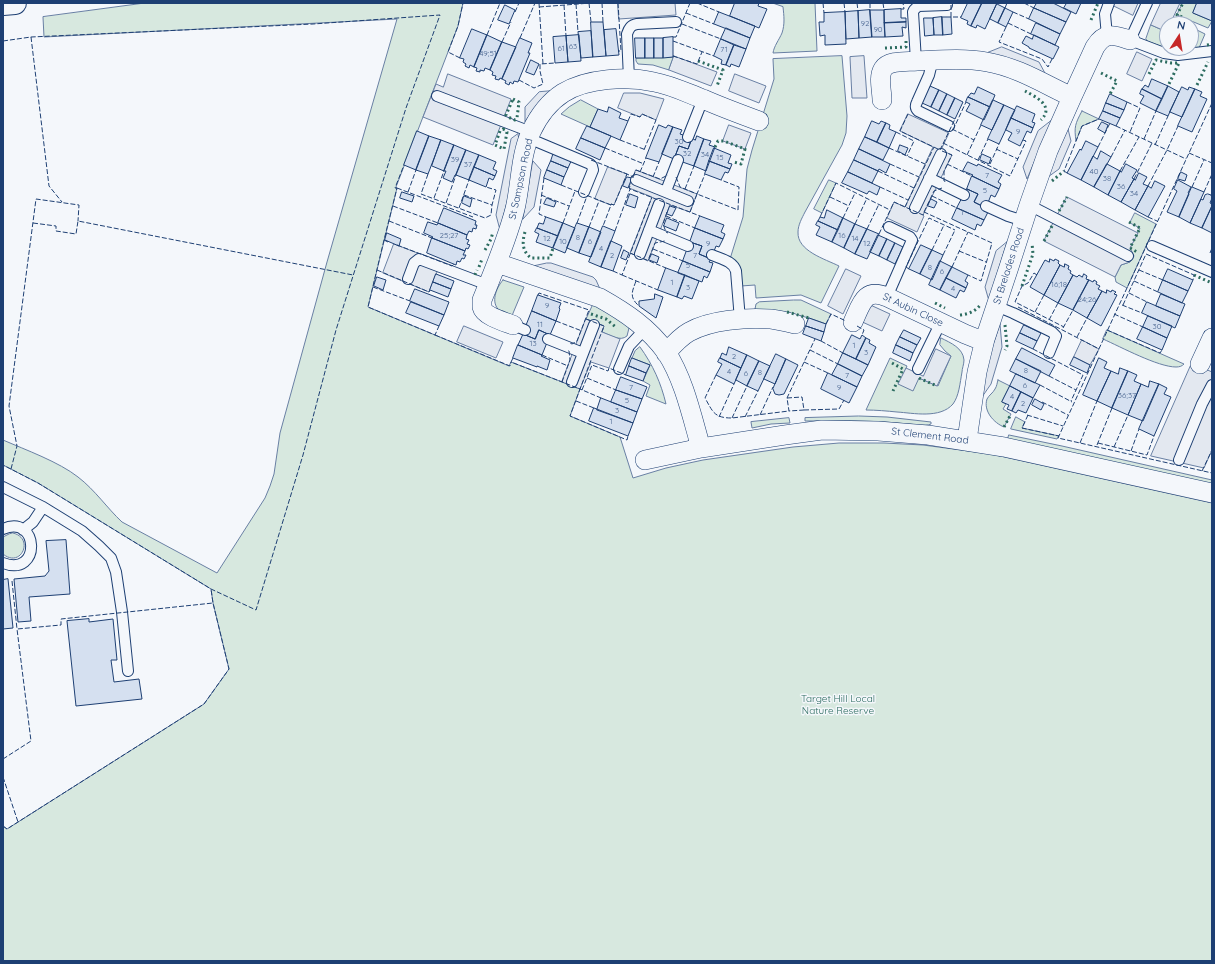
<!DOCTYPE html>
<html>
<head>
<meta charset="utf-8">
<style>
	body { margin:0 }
	#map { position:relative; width:1215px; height:964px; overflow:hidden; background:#f4f7fb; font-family:Quicksand,sans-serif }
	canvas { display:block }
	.frame { position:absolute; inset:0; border:4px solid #1d3f73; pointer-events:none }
	.north { position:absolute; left:1159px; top:16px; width:40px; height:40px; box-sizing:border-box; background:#f4f7fb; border:1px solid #9eadc5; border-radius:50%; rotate:12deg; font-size:11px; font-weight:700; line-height:16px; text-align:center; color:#1d3f73 }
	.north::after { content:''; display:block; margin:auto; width:14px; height:18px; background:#c62828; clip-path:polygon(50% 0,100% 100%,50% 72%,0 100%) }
</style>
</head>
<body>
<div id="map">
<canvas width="1215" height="964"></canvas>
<div class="frame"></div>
<div class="north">N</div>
</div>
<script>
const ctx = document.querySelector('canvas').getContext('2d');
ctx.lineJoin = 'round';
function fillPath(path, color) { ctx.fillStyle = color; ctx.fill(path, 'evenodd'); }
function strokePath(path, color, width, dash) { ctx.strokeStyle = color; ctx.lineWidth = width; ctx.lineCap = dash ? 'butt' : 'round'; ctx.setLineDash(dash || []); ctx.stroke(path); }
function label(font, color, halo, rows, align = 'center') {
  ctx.font = font + ' Quicksand,sans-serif'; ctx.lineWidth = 3; ctx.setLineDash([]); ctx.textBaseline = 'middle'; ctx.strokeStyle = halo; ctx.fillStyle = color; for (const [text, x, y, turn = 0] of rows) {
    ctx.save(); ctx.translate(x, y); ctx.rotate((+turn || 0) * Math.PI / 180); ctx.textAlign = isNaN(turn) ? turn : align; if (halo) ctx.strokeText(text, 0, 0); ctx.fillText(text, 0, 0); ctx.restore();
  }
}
const green = new Path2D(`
	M145,3H463L458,26L396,187L397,188L368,307L509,366L511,362L580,389L570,416L620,437L633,478L666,468L703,460L793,447L839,443H884L923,445L991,454L1212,503V961H3V826L7,829L204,704L229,669L213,603L211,589L38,483L3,465V440C26,450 59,462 78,477C95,490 107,508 122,522L217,573L265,498L270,486L274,474L280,433L327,262L397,19L44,37L43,17Z
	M773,3H815L817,51L773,53C774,46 779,40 782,33C785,24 784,16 783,7Z
	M1183,3H1194L1197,4L1193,13L1212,21L1208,28L1177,15Z
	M1151,25L1167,32V48H1191V27L1205,34L1199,48C1176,50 1168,50 1147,41L1146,39Z
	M673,56H674L669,70L653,65L638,64L636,61V58L673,57Z
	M842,56L847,116L846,133L842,145L805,212C802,218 798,225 798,232C797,251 825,259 839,266L821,303L801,295L756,298L755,285L741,286L730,259L743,217L747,169L752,150L774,79L773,59Z
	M581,100L598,109L590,127L561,114L569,107Z
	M1082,111L1099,119L1082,126L1076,141C1074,127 1075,124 1082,111Z
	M829,180L836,183L822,213L814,209Z
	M1135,213L1156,224L1127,288L1116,282L1115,277L1121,265L1130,262V248L1140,228L1130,223Z
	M503,280L524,287L511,318C508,316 503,314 500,311C490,303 496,288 503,280Z
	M794,300H801L831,314L826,324C804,316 782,309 757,310L755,309L756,304L759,302Z
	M595,305L626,324L629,328L627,336C620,342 610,335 602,332L604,326L586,319L592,306Z
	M1107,330L1184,364C1182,366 1180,367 1176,367C1158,367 1121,347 1103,339Z
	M941,338C951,343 963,348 964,360C964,364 962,369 962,372C960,383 959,396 953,404C940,419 913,413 897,412C887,411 876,410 866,410L890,358L907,366L899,384L919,378L938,386L951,356L945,351L940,345Z
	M640,347C653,365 661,383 666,404L646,396L650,385L643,381L650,365L632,358L635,351Z
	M998,380L1010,386L1002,402L1006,404L1003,409L1011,414L1004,427C994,423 983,411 987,399C989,395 993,393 995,389C997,386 997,383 998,380Z
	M859,416L887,417L931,422V424C924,427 914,424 907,424C873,420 839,421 805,421V418Z
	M1016,417L1025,422L1022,428L1059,436L1057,439L1011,429Z
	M789,418L790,423L771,424L752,428L751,422Z
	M1009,435L1062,446L1212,480V484L1008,439Z
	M13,533C35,538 21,569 3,554V537L9,534Z`);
const parking = new Path2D(`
	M618,3H675L676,15L619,19Z
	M1108,3H1138L1133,15Z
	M1161,3H1180L1170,24H1167V32L1151,25Z
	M1002,47L1039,62L1046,75L987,53Z
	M1137,52L1152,59L1142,81L1127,74Z
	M674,56L717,72L711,86L669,70Z
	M864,56L867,98H852L850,57Z
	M448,74L511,99L493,145L423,117L436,84L443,87Z
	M735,74L766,86L759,103L729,91Z
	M551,91L532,111L525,122V107L539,92Z
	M624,93H640L664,99L656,120L642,114L640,117L618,108Z
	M908,114L949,133L941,150L952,155L923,215L924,216L917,232L887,218L894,202L905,207L933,147L900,131Z
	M1052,120L1027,179L1023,167L1038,131Z
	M729,125L751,133L745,149L723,141Z
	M1067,125L1071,141L1059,169L1048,177Z
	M518,134L519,140L511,186L500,230L496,215L511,139Z
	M533,161L541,170L534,207L523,219Z
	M608,167L627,174L614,205L611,204V205L595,199Z
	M636,170L697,194L690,212L670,205L648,261L630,253L652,197L629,188Z
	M1067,197L1138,233L1130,248L1134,256L1130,262L1121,265L1115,277L1044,241Z
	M1007,242L989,301L985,287L996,251Z
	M394,244L441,262L429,292L383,273Z
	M547,263H551L593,277L596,280L600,289L534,266Z
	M846,269L861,276L843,314L828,306Z
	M866,303L890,314L882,331L858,320Z
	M586,319L604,326L602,332L620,339L609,368L591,362L580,389L562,382Z
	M1000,324L1002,347L991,384L982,397L986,371L992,348Z
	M464,326L503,342L496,358L457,342Z
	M1082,340L1099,349L1090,365L1074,357Z
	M936,349L951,356L937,386L919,378L913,391L898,384L906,368L923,376Z
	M1192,363L1212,372V450L1204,468L1151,456Z`);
const building = new Path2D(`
	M735,3H759L758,6L767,9L759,28L730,16Z
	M968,3H982L971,26L967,24L968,21L961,18Z
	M982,3H997L985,29L977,25L976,28L971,26Z
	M1037,3H1053L1071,12L1066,22L1034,8Z
	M1067,3H1081L1076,14L1064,8Z
	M1197,3H1212V21L1193,13Z
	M997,4L1005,8L998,23L990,19Z
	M505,5L515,10L509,24L498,20Z
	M1005,8L1013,12L1006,27L998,23Z
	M1034,8L1066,22L1060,34L1029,19Z
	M901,9V18H906V22L884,23V10Z
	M870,10H884L885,37H872Z
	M870,10L872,37L859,38L858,11Z
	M858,11L859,38L846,39L845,12Z
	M719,12L755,26L750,38L714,24Z
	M845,12L846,44L825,45V35L820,36L819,22H824V13Z
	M942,17L943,35H934L933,18Z
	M942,17H951L952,34L943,35Z
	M924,18H933L934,35L925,36Z
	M591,22H603L606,56L593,57Z
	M906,22V28L902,27L903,36L885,37L884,23Z
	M1036,23L1060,34L1055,45L1031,34Z
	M726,28L750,38L746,49L721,39Z
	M472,29L487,35L474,67L470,65L469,68L465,66L466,64L463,62L464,59L460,58Z
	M616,29L619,55L606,56L604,30Z
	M591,31L593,57L581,58L578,32Z
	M487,35L502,42L490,70L485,68L484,71L480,70V72L476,71L477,68L474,67Z
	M579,35L581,61L568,62L566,36Z
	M1034,35L1059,47L1053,59L1029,48V47L1022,43L1026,36L1032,39Z
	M566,36L568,62L555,63L553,37Z
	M673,37V57L663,58V38Z
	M520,38L532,43L528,53H530L518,82L514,81L513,84L510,82L509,85L505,83L506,81L502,79Z
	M635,38H645V58H636Z
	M645,38H654V58H645Z
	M654,38H663V58H654Z
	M721,39L734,45L726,65L721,64L722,60L714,56Z
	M502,42L516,47L502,79L500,78L499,80L495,79L496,76L492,75L493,72L490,70Z
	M734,45L746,49L739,67L731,64L730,67L726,65Z
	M531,60L539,64L534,75L526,72Z
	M1152,79L1168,86L1162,99L1142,89L1145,85L1148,87Z
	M930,86L939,90L931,107L922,103Z
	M1168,86L1179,92L1168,116L1156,111Z
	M978,87L995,95L990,107L968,97L971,93L974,94Z
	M1182,87L1188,90L1189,87L1195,89L1182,117L1170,112Z
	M1142,89L1162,99L1156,111L1140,103L1144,96L1140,94Z
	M1195,89L1202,92L1200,96L1207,99L1192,132L1178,126Z
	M939,90L947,94L939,111L931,107Z
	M947,94L955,98L947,115L939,111Z
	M1110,94L1127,102L1124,110L1106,103Z
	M968,97L990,107L984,120L966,111L970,104L966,102Z
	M955,98L963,102L955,119L947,115Z
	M993,100L1004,105L992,130L981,125Z
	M1106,103L1124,110L1120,118L1103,111Z
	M1004,105L1015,110L999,144L988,139Z
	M1017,106L1035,114L1032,122L1035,123L1033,128L1011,118Z
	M609,107L621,113L619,118L628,121L620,140L590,127L598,109L607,112Z
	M1103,111L1120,118L1116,126L1099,119Z
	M1011,118L1033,128L1031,133L1027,131L1020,146L1008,140L1012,133L1006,130Z
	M872,121L879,124L881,121L886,123L877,142L865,137Z
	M1102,122L1108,125L1105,133L1098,129Z
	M886,123L890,125L889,129L896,132L889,148L877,142Z
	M659,125L666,128L668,125L673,127L659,162L646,158Z
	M587,126L611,136L605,148L581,138Z
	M673,127L682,130L680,134L692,138L688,149L679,146L674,159L662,154Z
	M417,131L429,136L416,170L404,165Z
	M429,136L441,140L428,174L416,170Z
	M697,136L704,139L694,166L674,159L679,146L688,149L692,138L695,140Z
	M865,137L889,148L883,160L859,149Z
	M581,138L605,148L600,160L576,149Z
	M704,139L711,141L709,145L715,147L706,171L694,166Z
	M441,140L454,145L444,171L432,166Z
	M1086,141L1098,147L1081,180L1067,173L1080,149L1081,150Z
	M454,145L466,150L456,175H455L452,182L443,178L446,171H444Z
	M900,145L908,148L905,155L898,151Z
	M714,148L731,155L728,163L732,164L730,169L709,161Z
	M859,149L890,164L886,173L879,169L878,171L854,160Z
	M466,150L479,155L469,180L456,175Z
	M1101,151L1111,157L1094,187L1081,180L1093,156L1097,159Z
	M554,152L572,159L568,168L551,161Z
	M982,154L991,158L989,164L980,160Z
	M479,155L496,162L493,169L497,171L495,176L474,167Z
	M854,160L878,171L872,183L848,172Z
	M551,161L568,168L564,177L547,170Z
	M709,161L730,169L728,173L725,172L721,180L705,174Z
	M968,162L977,166L978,164L1002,175L998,182L1001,184L999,189L972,176L973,175L963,171Z
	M1107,164L1120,171L1108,195L1094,187Z
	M1126,164L1137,170L1132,178L1134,179L1121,202L1108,195L1120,171L1121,172Z
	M474,167L495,176L493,180L489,178L486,187L469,180Z
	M547,170L564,177L561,185L544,178Z
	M848,172L880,187L877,195L869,191L867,194L842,183Z
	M1181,172L1187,175L1185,181L1178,179Z
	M1139,173L1147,177L1143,184L1148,186L1135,210L1121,202L1134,179L1135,180Z
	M972,176L999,189L995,197L991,195L986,208L974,202L978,194L967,189Z
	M627,177L632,178L628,188L623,186Z
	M1178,180L1191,187L1188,193L1189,194L1179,217L1167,212L1177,191L1174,189Z
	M1155,181L1165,186L1148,217L1135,210L1148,186L1151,188Z
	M1192,187L1204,192L1190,223L1179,217Z
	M967,189L978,194L974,202L986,208L984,211L988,212L984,220L957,208Z
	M402,192L414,196L412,202L400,198Z
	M630,194L638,197L635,208L626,205Z
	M1208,194L1211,195L1212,198L1210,203L1212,204V206L1202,228L1190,223L1201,199L1203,200L1205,195Z
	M464,196L472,199L470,207L462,203Z
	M547,198L556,202L554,207L544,204Z
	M931,199L937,202L934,208L928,206Z
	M670,206L676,208L672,216L667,214Z
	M1212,206V233L1202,228Z
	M444,208L476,221L475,225H477L476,229L473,228L472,232L469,231L467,235L438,223Z
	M957,208L984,220L981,226L977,224L975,230L952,219Z
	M827,210L843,218L838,230L818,221L820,217L824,218Z
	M700,216L724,225L721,232L725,234L723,239L695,228Z
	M546,217L563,223L558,236L537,228L539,223L543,224Z
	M667,218L679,223L676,231L664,226Z
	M843,218L855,224L844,248L832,242Z
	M818,221L838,230L832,242L816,235L820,227L816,225Z
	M428,222L437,225L438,223L467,235L466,239L469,240L467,244L470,245L468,249L466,248L465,251L432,238L433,237L424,233Z
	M563,223L575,228L565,253L553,248Z
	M577,223L589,227L579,253L567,248Z
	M855,224L867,229L855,254L844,248Z
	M603,226L615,231L601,267L589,262Z
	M589,227L601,232L591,257L579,253Z
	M537,228L558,236L553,248L536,242L539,234L535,232Z
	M695,228L723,239L719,247L716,246L711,259L699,254L702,246L690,242Z
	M867,229L879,234L867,259L855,254Z
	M387,233L401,239L399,246L385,240Z
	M878,235L887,239L879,256L870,252Z
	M432,238L465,251L463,255H466L464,259L462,258L460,262L457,261L456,265L427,253Z
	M887,239L895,243L887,260L879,256Z
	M611,241L622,246L613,271L601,267Z
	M690,242L702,246L699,254L711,259L709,262L713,263L710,272L683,261Z
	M895,243L903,247L895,264L887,260Z
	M921,245L932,250L920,274L909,269Z
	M624,250L629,253L626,260L621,258Z
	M932,250L943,255L932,280L920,274Z
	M652,254L659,257L657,263L649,260Z
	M1050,259L1054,261L1055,259L1059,261L1058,263L1060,265L1044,295L1030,287L1045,260L1049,262Z
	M683,261L710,272L707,278L704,276L702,282L678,273Z
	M940,261L952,267L940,290L929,285Z
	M1065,264L1069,266L1068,269L1071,271L1070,273L1073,275L1058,303L1044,295L1060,265L1064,267Z
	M952,267L968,275L965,281L968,283L966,288L946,278Z
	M666,268L685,275L677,297L658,290Z
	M1168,269L1193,280L1188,291L1163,280Z
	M436,274L454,281L451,289L433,282Z
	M1084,274L1087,276L1086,279L1089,280L1073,310L1058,303L1073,275L1077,277L1079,275L1082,277Z
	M685,275L699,281L692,299L684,296L682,299L677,297Z
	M377,277L386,280L383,290L374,286Z
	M946,278L966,288L964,292L960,290L956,298L940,290Z
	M1089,280L1093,282L1094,280L1097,282L1096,284L1100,286L1098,289L1102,291L1087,318L1073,310Z
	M1163,280L1188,291L1182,303L1158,292Z
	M433,282L451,289L448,297L430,290Z
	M415,289L449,302L444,315L410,301Z
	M1107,290L1111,292L1112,290L1116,292L1114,294L1117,295L1101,326L1087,318L1102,291L1106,293Z
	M655,294L663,297L656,318L639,306V301L654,299Z
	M1161,294L1185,304L1180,316L1156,306Z
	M538,295L561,303L559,308L560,309L556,321L532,311Z
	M411,302L444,315L439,326L406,313Z
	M1147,302L1180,316L1175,328L1142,313Z
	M532,311L556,321L550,335L539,330L535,339L523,334Z
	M1148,316L1172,326L1167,338L1143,327Z
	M809,318L826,324L824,332L806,326Z
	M1024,325L1041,333L1037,341L1020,333Z
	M806,326L824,332L821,341L803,334Z
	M1143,327L1167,338L1162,350L1137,339Z
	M539,330L550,335L542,355L518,345L523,334L535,339Z
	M904,330L921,338L917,345L900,337Z
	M1020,333L1037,341L1033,349L1016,341Z
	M852,335L860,339L862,335L866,338L856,359L843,353Z
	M900,337L917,345L913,353L896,345Z
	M866,338L870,340L869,343L876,347L868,365L856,359Z
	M518,345L542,355L541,356L550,360L547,370L537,366V367L513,358Z
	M896,345L913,353L910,361L893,353Z
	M729,347L747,355L741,368L720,358L722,353L726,355Z
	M1022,348L1055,365L1049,376L1016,359Z
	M843,353L868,365L862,376L838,364Z
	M776,354L786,359L775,384L764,379Z
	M747,355L759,361L747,386L736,380Z
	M1074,357L1090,365L1087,373L1070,365Z
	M632,358L650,365L646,373L629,366Z
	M720,358L741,368L734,384L716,375L722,364L718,362Z
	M1099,358L1107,362L1104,368L1111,371L1097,401L1083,395Z
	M786,359L798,365L784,394L779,395L775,394L773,389Z
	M1016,359L1041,371L1035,383L1010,371Z
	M759,361L770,366L758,391L747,386Z
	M838,364L862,376L857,387L832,375Z
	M629,366L646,373L643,381L626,375Z
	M1120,368L1128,371L1112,408L1097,401L1111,371L1118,374Z
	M1128,371L1137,375L1134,381L1141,384L1128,415L1112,408Z
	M828,373L857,387L849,403L821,389Z
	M1016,374L1040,385L1033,398L1010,386Z
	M621,377L647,387L642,399L616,390Z
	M1150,381L1159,384L1143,421L1128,415L1141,384L1148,387Z
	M1159,384L1167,388L1164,394L1171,397L1154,436L1139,429Z
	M1010,386L1021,392L1012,411L1007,409L1009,405L1002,402Z
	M616,390L642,399L637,412L611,402Z
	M1021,392L1033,398L1026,413L1018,410L1016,413L1012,411Z
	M601,398L637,412L633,423L597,410Z
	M1035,399L1044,404L1041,410L1032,405Z
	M594,408L633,423L628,436L589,421Z
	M66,540L70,594L29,597L31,621L18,622L14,579L45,576L49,571L46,541Z
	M8,579L13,628L3,629V580Z
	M89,619V622L113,619L117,660H111L114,682L139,679L142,699L76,706L67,621Z`);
const lane = new Path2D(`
	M1147,3L1130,40L1164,53L1178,55L1212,51
	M1107,36L1105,14L1109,3
	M916,61L913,12L914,10L918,6L947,5
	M930,61L931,67L929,75L917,102C915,106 915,108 918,111L949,126
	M629,79L627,34C629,28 631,25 637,24L676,22
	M437,96L531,132
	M688,137L703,99
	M528,138L590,164L592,166L593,170L584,192
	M929,178L964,195
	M636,180L688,201
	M666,191L678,160
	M1029,205L1128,256
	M986,206L1008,216L1024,221
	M915,208L941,154
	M649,230L688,246
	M1152,246L1212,272
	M640,254L659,204
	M712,255C721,259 733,261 736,271L740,320
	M408,279L414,263L419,259L488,285
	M887,297L912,240L910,237L889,227
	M996,306L1013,313L1052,332L1056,336L1049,353
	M513,325L525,330
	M548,339L583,353
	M619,369L629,346L645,329
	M918,369L941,322
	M572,382L594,325
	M1179,460L1202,404L1212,385
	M3,487L43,507L82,531L99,546L111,558L116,572L122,612L128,671
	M3,529C39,513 42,578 3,563
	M23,530L33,522L43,507`);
const street = new Path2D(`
	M882,100C882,91 878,77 883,69C889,60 907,62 917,61C940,60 964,58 987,62C1017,67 1044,84 1072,97
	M497,263L600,298C625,312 649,328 666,352C684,379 692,417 701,448
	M853,322C861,305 864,287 887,297L965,334L975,338L985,339
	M513,325C505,322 484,316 482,307C482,304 482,302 482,300C494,270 507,240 515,209C521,184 520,156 531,132C538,117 549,102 563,93C587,78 627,76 654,82C671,85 687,93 703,99C721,107 740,114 759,121
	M666,353C673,345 680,337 689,332C710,320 747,317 771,319C779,320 787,322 795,324
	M1200,364L1212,338
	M967,440L977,372L985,339L1009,267L1029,205L1048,151L1072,97L1095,47C1105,31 1114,35 1130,40
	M645,460L701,448L785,435L822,430L878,431L928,435L1004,447L1212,493`);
const primary = new Path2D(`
	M3,4L15,3`);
const hedge = new Path2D(`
	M1182,17L1177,15L1183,3
	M1091,20L1098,3
	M1207,45L1212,44
	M885,48L906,47V39
	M698,61L723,70L717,86
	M1101,73L1117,81L1110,94
	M1149,74L1156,60L1171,63H1179L1168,86
	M1197,85L1208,62
	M1025,91C1036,97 1055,106 1041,120
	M513,99L519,102L517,118L515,120L508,117L506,115Z
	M503,129L505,130L507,132L504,149L495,145L500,131Z
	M715,147L718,141H724L745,149L741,164L734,162
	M1052,181L1064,171
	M1059,211L1067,197
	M1129,222L1140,228L1130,248L1137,252
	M525,232C522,242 522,251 531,258H550L553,248
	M1044,241L1052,226
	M485,250L491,239L493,232
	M479,267L482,259
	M475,275L477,270
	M1194,275L1212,283
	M1022,286L1033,254L1032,243
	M935,303L945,308
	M787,312L809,318
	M591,314L606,319L617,328
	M960,315C969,314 976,311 981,304
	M1005,325L1007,346L1005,350
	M892,363L903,369L893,391
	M919,378L937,386
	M1004,427L1011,414`);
const fence = new Path2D(`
	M539,3L543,64
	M589,3L591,22
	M602,3L603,22
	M618,3L621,51H618
	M697,3L719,12
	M823,3L824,13
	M844,3L845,12
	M857,3L858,11
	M870,3V10
	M883,3L884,10
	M1024,3L1034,8
	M576,4L578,32
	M564,5L566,36
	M951,5V17H961
	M539,7L591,3
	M1005,8L1007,3
	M901,9H904L903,3
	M515,12L519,3
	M1013,12L1029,19
	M686,13L714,24
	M1008,23L1031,34
	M682,24L721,39
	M1006,27L999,42L1042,59L1048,67L1052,59
	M487,35L500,3
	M31,37L49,186L62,202
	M673,37H676L690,3
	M520,38L535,3
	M3,41L31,37L313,24L440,15L406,108L336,330L303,455L256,610L211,589L38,483L3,465
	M673,41L714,56
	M502,42L511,22
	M673,56L697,64L702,52
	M460,58L448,52L458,26L463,3
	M519,80L534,88L543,84L540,71V64L555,63
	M1127,102L1140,108L1130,132
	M1212,103L1058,438L1212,473
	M908,114L900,131L940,150L955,119
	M628,121L631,114L640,117L642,114L656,120L644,150
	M1116,126L1186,159
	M952,129L974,140
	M953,130L966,102
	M896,132L914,141L907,156
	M1144,139L1156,111
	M620,140L646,150
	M943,143L1010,176L1026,141L1023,140
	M1155,145L1168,116
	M1098,147L1110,123
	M605,148L644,164
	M889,148L925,164
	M996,149L1018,159
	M942,151L952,155L944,171V181L947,182
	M1189,153L1212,163
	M967,155L981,125
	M1111,157L1125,130
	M591,160L627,174
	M978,160L988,139
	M890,164L919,177
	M947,164L972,176
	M990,164L999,144
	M878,171L914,188
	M1120,171L1139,137
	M640,172L646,158
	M1067,173L1064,171L1082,126L1099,119
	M428,174L421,194L485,218L491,215L492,205L496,190L486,187
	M633,177L636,170L660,179L668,175
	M653,177L659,162
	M676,177L680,187L697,194L705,174
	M544,178L539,214L546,217
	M1134,179L1152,143
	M561,185L611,205L603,226
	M630,186L629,188L630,189L700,216
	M1148,186L1167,150L1178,126
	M880,187L908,200
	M1192,187L1204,160
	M397,188L473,217
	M685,189L694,166
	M408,192L416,170
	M1204,192L1212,174
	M464,195L492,205
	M541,195L569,206
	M932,196L957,208
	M830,197L849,206
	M434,198L444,171
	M446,203L456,175
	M611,205V204L614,205L627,174L633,177V178
	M393,206L438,223
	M905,207L934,147
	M459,208L469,180
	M667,212L663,224L666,232L668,233
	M690,212L697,194L738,210L739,187L721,180
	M924,212L934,191L942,188
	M666,216L695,228
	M820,217L836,183L890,210
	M1148,217L1157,221
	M843,218L855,193
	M389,221L432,238
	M33,223L56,226V231L76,234L78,221L353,275
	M563,223L575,191
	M577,223L587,196
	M855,224L867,198
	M589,227L599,201
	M867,229L879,204
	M615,231L630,189
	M879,234L894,202L923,215L924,212L992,243L981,281L968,275
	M384,240L368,307L435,335L439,326
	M388,242L384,240L397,188H395L404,165
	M397,245L452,266L454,264
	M653,249L683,261
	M932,250L944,225
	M959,251L986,262
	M630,253L666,268
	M1210,253L1212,248
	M943,255L955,230
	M649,258L655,243L665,241
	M952,267L968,232
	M909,269L906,267L929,218L955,230
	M377,270L429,292L430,290
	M1139,270L1163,280
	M613,271L622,275L652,197
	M622,275L658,290
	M1037,275L1034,273L1028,283L1022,286L1015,302L1064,327
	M636,281C632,292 629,297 639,306
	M1134,281L1158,292
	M373,287L410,301
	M1129,293L1147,302
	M538,295L539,293L589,310L577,341L572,344L570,343
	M1122,305L1142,313
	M1123,305L1146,254L1194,275L1193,280
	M1018,307L1099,349
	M1035,312L1044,295
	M1114,314L1143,327
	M586,319L604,326L580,389L601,398
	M1049,320L1058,303
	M556,321L582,331
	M826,324L831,314L846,321
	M857,326L864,330L862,335
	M1063,328L1073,310
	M1107,330L1160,353L1162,350
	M435,335L510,366L511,362
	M1077,337L1087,318
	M821,341L843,353
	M1033,349L1083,375L1071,401
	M810,350L838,364
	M542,355L568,366
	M513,358L511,362L580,389L570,416L627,440L628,436
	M804,362L828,373
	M716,375L705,398C713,412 714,418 732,418L789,411
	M1049,376L1076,390
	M587,378L616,390
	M562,382L570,360L569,351L568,350
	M1040,385L1072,402
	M582,390L592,365L608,371L609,368L626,375
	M787,398L802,397L804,410L789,411L787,398L815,339
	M576,401L594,408
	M1042,402L1068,415
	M804,410L839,409L844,400
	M760,415L773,387
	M1027,415L1063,426
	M1028,415L1022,428L1059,436
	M719,417L734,384
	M745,417L758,391
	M732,418L747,386
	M1080,443L1097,401
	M1098,443L1147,455L1154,436
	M1097,445L1112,408
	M1114,447L1128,415
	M1131,451L1139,429
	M11,469L17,446L9,406L36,199L79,205L78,221
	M1202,471L1212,450
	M12,581L17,629
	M3,759L31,741L17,629L61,625V619L213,603
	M3,777L18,822
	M3,826L7,829L204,704L229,669L213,603L211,589`);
const numberNames = [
	["92",865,24],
	["90",878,30],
	["63",573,47],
	["61",561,49],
	["71",724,50],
	["49;51",488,54],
	["9",1018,132],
	["30",679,142],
	["32",687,154],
	["34",705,155],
	["15",720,158],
	["39",455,160],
	["37",468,165],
	["40",1094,172],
	["7",987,176],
	["38",1107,179],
	["36",1121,187],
	["5",985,191],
	["34",1134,194],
	["1",962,213],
	["25;27",449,236],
	["16",842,236],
	["8",578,238],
	["12",547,239],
	["14",855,239],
	["10",563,242],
	["6",590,242],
	["9",708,244],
	["12",867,244],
	["4",601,249],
	["2",612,256],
	["7",695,256],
	["5",688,266],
	["8",930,268],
	["6",942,272],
	["1",672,283],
	["16;18",1059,285],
	["3",688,288],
	["4",953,289],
	["24;26",1087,300],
	["9",547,306],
	["11",540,325],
	["30",1157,327],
	["13",533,344],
	["1",854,346],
	["3",866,353],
	["2",734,357],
	["8",1026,371],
	["4",729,372],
	["8",760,373],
	["6",746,374],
	["7",847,376],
	["6",1025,386],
	["7",631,388],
	["9",839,388],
	["36;37",1127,396],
	["4",1012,397],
	["5",627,401],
	["2",1023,404],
	["3",617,411],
	["1",611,422]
];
const streetNames = [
	["St Sampson Road",521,179,-78],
	["St Brelades Road",1009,266,-72],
	["St Aubin Close",913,310,25],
	["St Clement Road",930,436,7]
];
const parkNames = [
	["Target Hill Local",838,699],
	["Nature Reserve",838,711]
];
fillPath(green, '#d7e8df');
strokePath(green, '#687fa3', 1);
fillPath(parking, '#e3e8f0');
strokePath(parking, '#687fa3', 1);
fillPath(building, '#d5e0f0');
strokePath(building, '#1d3f73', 1);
strokePath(lane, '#1d3f73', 12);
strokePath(street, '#1d3f73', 20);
strokePath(primary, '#1d3f73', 24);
strokePath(lane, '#f4f7fb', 10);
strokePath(street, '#f4f7fb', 19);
strokePath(primary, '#f4f7fb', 22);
strokePath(hedge, '#2c6c60', 3, [2, 3]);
strokePath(fence, '#1d3f73', 1, [5, 2]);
label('8px', '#4b6792', null, numberNames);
label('10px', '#1d3f73', '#f4f7fb', streetNames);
label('10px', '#2c6c60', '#f4f7fb', parkNames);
</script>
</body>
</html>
